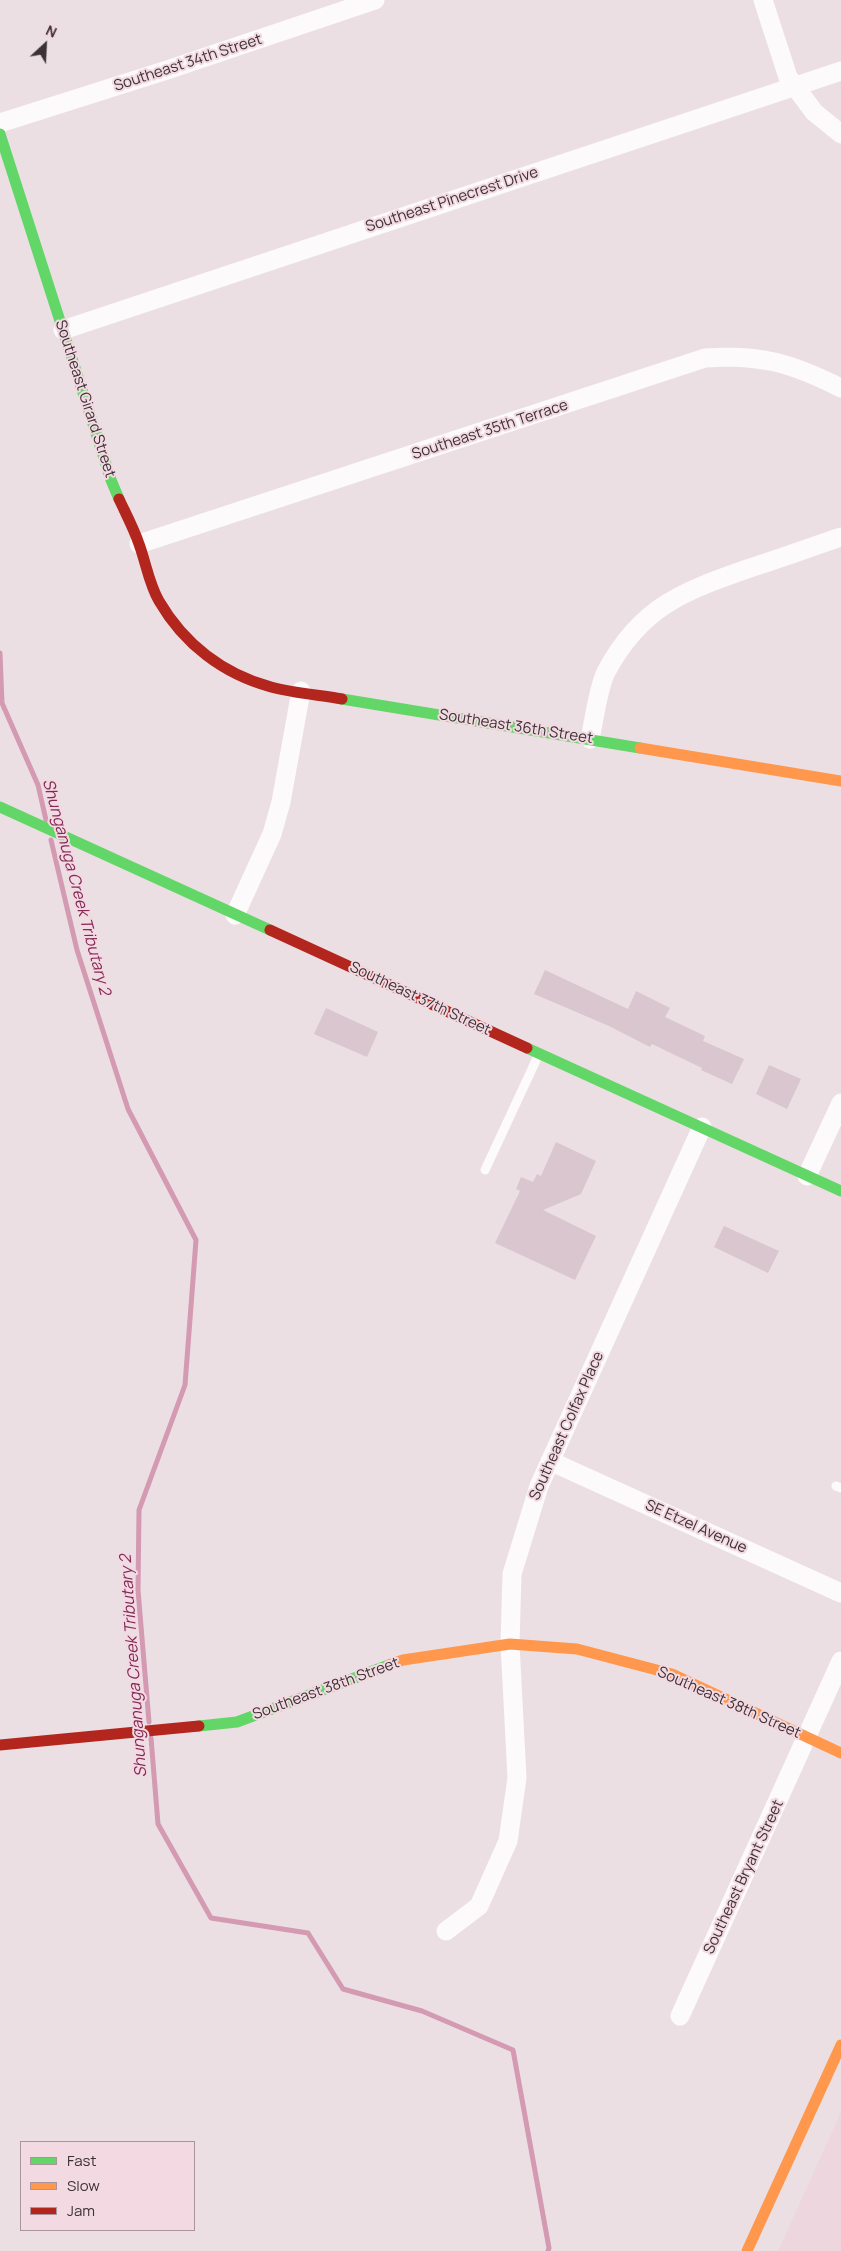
<!DOCTYPE html>
<html>
<head>
<meta charset="utf-8">
<style>
	body { margin:0 }
	#map { position:relative; width:841px; height:2251px; overflow:hidden; background:#ecdfe3; font-family:Manrope,sans-serif }
	canvas { display:block }
	.legend { position:absolute; left:20px; top:2141px; width:175px; height:90px; box-sizing:border-box; background:#f2d9e2; border:1px solid #a9969d; margin:0; padding:6px 9px; list-style:none; font-size:15px; color:#3c3236 }
	.legend li { display:flex; align-items:center; gap:10px; height:25px }
	.legend b { width:25px; border:1px solid #a9969d }
	.north { position:absolute; left:20px; top:20px; width:50px; height:50px; -webkit-text-stroke:4px #f2d9e2; paint-order:stroke; rotate:25deg; font-size:14px; font-weight:700; line-height:20px; text-align:center; color:#3c3236 }
	.north::after { content:''; display:block; margin:auto; width:18px; height:22px; background:#3c3236; clip-path:polygon(50% 0,100% 100%,50% 72%,0 100%) }
</style>
</head>
<body>
<div id="map">
<canvas width="841" height="2251"></canvas>
<ul class="legend">
<li><b style="height:6px;background:#63d668"></b>Fast</li>
<li><b style="height:6px;background:#ff974d"></b>Slow</li>
<li><b style="height:6px;background:#b3261e"></b>Jam</li>
</ul>
<div class="north">N</div>
</div>
<script>
const ctx = document.querySelector('canvas').getContext('2d');
ctx.lineJoin = 'round';
function fillPath(path, color) { ctx.fillStyle = color; ctx.fill(path, 'evenodd'); }
function strokePath(path, color, width, dash) { ctx.strokeStyle = color; ctx.lineWidth = width; ctx.lineCap = dash ? 'butt' : 'round'; ctx.setLineDash(dash || []); ctx.stroke(path); }
function label(font, color, halo, rows, align = 'center') {
  ctx.font = font + ' Manrope,sans-serif'; ctx.lineWidth = 4; ctx.setLineDash([]); ctx.textBaseline = 'middle'; ctx.strokeStyle = halo; ctx.fillStyle = color; for (const [text, x, y, turn = 0] of rows) {
    ctx.save(); ctx.translate(x, y); ctx.rotate((+turn || 0) * Math.PI / 180); ctx.textAlign = isNaN(turn) ? turn : align; if (halo) ctx.strokeText(text, 0, 0); ctx.fillText(text, 0, 0); ctx.restore();
  }
}
const built = new Path2D(`
	M841,2112V2251H778Z`);
const stream = new Path2D(`
	M0,653L2,703L38,785L46,820
	M51,840L77,950L128,1109L196,1240L185,1385L139,1510L138,1590L149,1722
	M151,1738L158,1824L211,1918L308,1933L343,1989L422,2011L513,2050L549,2248L548,2251`);
const building = new Path2D(`
	M545,970L628,1009L636,991L670,1008L665,1017L705,1036L703,1041L744,1059L732,1084L701,1070L702,1068L652,1044L650,1047L609,1026L534,994Z
	M326,1008L378,1032L367,1057L314,1034Z
	M769,1065L801,1079L787,1109L756,1094Z
	M556,1142L596,1161L581,1194L543,1210L596,1236L575,1280L495,1243L520,1191L516,1189L521,1177L533,1182L537,1174L541,1176Z
	M724,1226L779,1251L768,1273L714,1247Z`);
const lane = new Path2D(`
	M485,1170L538,1056
	M836,1486L841,1488`);
const street = new Path2D(`
	M763,0L788,77L814,112L841,134
	M0,123L167,70L375,0
	M63,330L841,71
	M139,544L705,358C761,354 791,363 841,388
	M590,739C594,721 598,688 606,672C641,606 684,591 750,568C781,558 811,547 841,537
	M235,915L272,834L281,802L301,691
	M807,1176L841,1103
	M550,1461L841,1593
	M446,1931L479,1906L508,1841L517,1778L510,1644L512,1574L539,1486L702,1127
	M680,2016L841,1661`);
const fast = new Path2D(`
	M0,134L111,480L119,499
	M342,699L640,748
	M0,807L270,930
	M527,1048L841,1191
	M199,1726L237,1722L389,1665`);
const slow = new Path2D(`
	M640,748L841,781
	M389,1665L403,1660L510,1644L577,1649L672,1674L841,1753
	M747,2251L841,2045`);
const jam = new Path2D(`
	M119,499C126,514 134,529 139,544C146,563 149,584 159,601C184,644 223,674 271,687C293,693 319,695 342,699
	M270,930L527,1048
	M0,1745L199,1726`);
const streetNames = [
	["Southeast 34th Street",188,63,-18],
	["Southeast Pinecrest Drive",452,200,-18],
	["Southeast Girard Street",85,399,72],
	["Southeast 35th Terrace",490,430,-18],
	["Southeast 36th Street",516,727,9],
	["Southeast 37th Street",420,999,25],
	["Southeast Colfax Place",567,1426,-66],
	["SE Etzel Avenue",696,1527,24],
	["Southeast 38th Street",326,1689,-20],
	["Southeast 38th Street",729,1703,24],
	["Southeast Bryant Street",744,1877,-65]
];
const waterNames = [
	["Shunganuga Creek Tributary 2",76,887,75],
	["Shunganuga Creek Tributary 2",134,1666,-94]
];
fillPath(built, '#eed6de');
strokePath(stream, '#d39ab1', 5);
fillPath(building, '#dac6ce');
strokePath(lane, '#fcfafb', 9);
strokePath(street, '#fcfafb', 19);
strokePath(fast, '#63d668', 11);
strokePath(slow, '#ff974d', 11);
strokePath(jam, '#b3261e', 11);
label('15px', '#3c3236', '#f2d9e2', streetNames);
label('italic 16px', '#822854', '#f2d9e2', waterNames);
</script>
</body>
</html>
